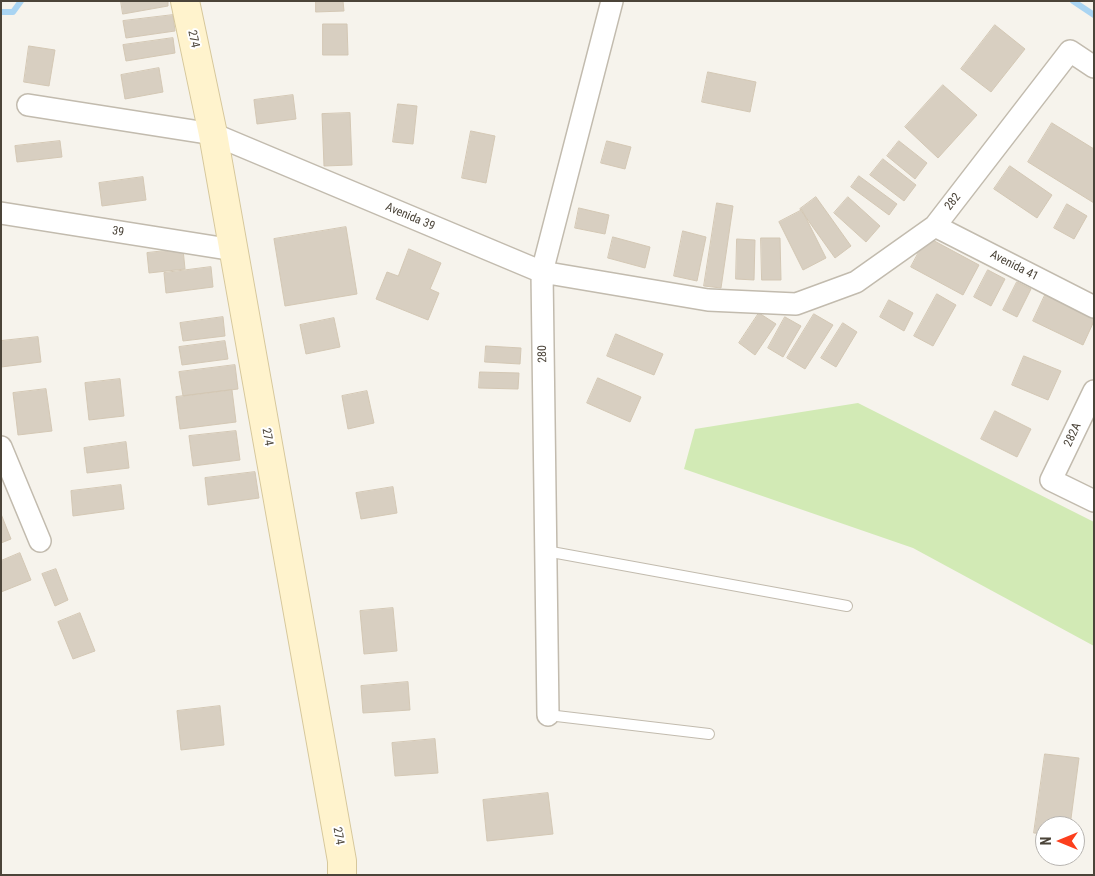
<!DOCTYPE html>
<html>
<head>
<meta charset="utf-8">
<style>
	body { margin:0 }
	#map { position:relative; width:1095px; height:876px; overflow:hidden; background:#f6f3ec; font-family:"Roboto Condensed",sans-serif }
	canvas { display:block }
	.frame { position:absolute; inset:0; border:2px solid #4b4439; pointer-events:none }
	.north { position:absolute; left:1035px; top:816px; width:50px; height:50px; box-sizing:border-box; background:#fff; border:1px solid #b7b4b0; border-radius:50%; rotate:270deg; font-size:14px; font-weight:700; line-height:20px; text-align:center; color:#4b4439 }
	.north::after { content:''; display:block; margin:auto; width:18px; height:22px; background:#fc3f1d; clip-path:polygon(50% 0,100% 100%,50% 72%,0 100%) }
</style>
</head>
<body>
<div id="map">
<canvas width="1095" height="876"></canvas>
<div class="frame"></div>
<div class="north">N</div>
</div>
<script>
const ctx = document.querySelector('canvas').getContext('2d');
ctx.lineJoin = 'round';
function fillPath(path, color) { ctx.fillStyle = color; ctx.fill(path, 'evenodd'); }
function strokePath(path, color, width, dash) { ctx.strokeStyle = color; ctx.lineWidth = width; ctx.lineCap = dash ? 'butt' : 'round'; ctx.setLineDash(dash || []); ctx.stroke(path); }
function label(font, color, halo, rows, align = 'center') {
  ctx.font = font + ' "Roboto Condensed",sans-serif'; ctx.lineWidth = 4; ctx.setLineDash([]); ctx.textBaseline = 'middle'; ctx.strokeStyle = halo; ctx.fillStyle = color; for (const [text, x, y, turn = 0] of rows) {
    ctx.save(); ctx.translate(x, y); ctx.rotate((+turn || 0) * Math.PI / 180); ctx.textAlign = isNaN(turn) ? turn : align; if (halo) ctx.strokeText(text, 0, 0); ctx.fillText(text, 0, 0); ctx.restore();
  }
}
const green = new Path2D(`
	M858,403L1094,522V646L913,548L684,469L695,429Z`);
const stream = new Path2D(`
	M1073,1L1094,15
	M1,12H13L21,1`);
const building = new Path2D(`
	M121,1H168V6L123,14Z
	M316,1H343L344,11L316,12Z
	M173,15L175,31L126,38L123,21Z
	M323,24H347L348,55H323Z
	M995,25L1025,49L991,92L961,69Z
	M173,38L175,53L126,61L123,45Z
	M29,46L55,50L49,86L24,82Z
	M159,68L163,92L125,99L121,75Z
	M708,72L756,82L750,112L702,102Z
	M943,85L977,115L938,158L905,127Z
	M293,95L296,119L257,124L254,100Z
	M398,104L417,106L413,144L393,142Z
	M350,113L352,165L324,166L322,114Z
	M1052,123L1094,149V203L1028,162Z
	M471,131L495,136L486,183L462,178Z
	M60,141L62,157L17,162L15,146Z
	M607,141L631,147L625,169L601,163Z
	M899,141L927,163L915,179L887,156Z
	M883,159L916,185L904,201L870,175Z
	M1010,166L1052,195L1037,218L994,189Z
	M859,176L897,204L889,215L851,187Z
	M143,177L146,200L102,206L99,183Z
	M816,197L851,246L835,258L800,209Z
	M848,197L880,226L866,242L834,213Z
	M717,203L733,206L721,288L704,286Z
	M1067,204L1087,216L1074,239L1054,228Z
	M579,208L609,215L605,234L575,228Z
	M802,210L826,258L803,270L779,222Z
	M346,227L357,294L285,306L274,239Z
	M683,231L706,237L697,281L674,276Z
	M613,237L650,247L645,268L608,258Z
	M927,237L979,265L963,295L911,267Z
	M761,238H780L781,280H762Z
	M737,239L755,240L754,280L736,279Z
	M183,249L185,269L149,273L147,253Z
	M409,249L441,263L430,289L439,293L428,320L376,299L387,272L398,276Z
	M211,267L213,287L166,293L164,273Z
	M988,270L1005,279L991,306L974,297Z
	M1017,282L1031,289L1017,317L1003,310Z
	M1046,293L1094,316V321L1083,345L1033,321Z
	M937,294L956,305L933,346L914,336Z
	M889,300L913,313L904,331L880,317Z
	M759,313L776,324L755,355L739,343Z
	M814,314L833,325L805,369L787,358Z
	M223,317L225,336L183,341L180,323Z
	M785,317L801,326L783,357L768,348Z
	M334,318L340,347L306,354L300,325Z
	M843,323L857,332L836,367L821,358Z
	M616,334L663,354L654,375L607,356Z
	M38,337L41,362L1,367V341Z
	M225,341L228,359L182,365L179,347Z
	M486,346L521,348L520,364L485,362Z
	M1024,356L1061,371L1048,400L1012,385Z
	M235,365L238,389L183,396L179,372Z
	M480,372L519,373L518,389L479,388Z
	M598,378L641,397L630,422L587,403Z
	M120,379L124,416L89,420L85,383Z
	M46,389L52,431L18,435L13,393Z
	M232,390L236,422L180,429L176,397Z
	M367,391L374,423L348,429L342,396Z
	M995,411L1031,429L1017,457L981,439Z
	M236,431L240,460L193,466L189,436Z
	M126,442L129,468L87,473L84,448Z
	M255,472L259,498L208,505L205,478Z
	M121,485L124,509L73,516L71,491Z
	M393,487L397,513L361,519L356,493Z
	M1,514L11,539L1,543Z
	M20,553L31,580L1,592V561Z
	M56,569L68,600L55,606L42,574Z
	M393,608L397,651L364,654L360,611Z
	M80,613L95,651L73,659L58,622Z
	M408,682L410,710L363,713L361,686Z
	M220,706L224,745L181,750L177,711Z
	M435,739L438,773L395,776L392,743Z
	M1045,754L1079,758L1070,826H1045V834L1034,833Z
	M548,793L553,834L487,841L483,800Z`);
const lane = new Path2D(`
	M546,551L847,606
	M548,715L709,734`);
const street = new Path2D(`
	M28,105L213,134L542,272L708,300L796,304L856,282L935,226L1070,51L1094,67
	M1,213L234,250
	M935,226L1094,307
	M1094,391L1051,480L1094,501
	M1,447L40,541
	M548,715L542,272L612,1`);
const secondary = new Path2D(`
	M185,1L213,134L342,861V875`);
const streetNames = [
	["274",193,39,78],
	["282",953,202,-52],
	["Avenida 39",410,217,23],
	["39",118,232,9],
	["Avenida 41",1014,266,27],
	["280",543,354,-91],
	["282A",1073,435,-65],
	["274",267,437,80],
	["274",338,836,80]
];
fillPath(green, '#d2eab5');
strokePath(stream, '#a9d4f2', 6);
fillPath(building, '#d8cfc1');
strokePath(building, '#d3c7b4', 1);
strokePath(lane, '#c2bbae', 12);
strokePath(street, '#c2bbae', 24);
strokePath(secondary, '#d6c79b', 30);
strokePath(lane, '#fff', 10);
strokePath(street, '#fff', 21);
strokePath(secondary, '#fff3cd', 28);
label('12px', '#4b4439', '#fff', streetNames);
</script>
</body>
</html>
